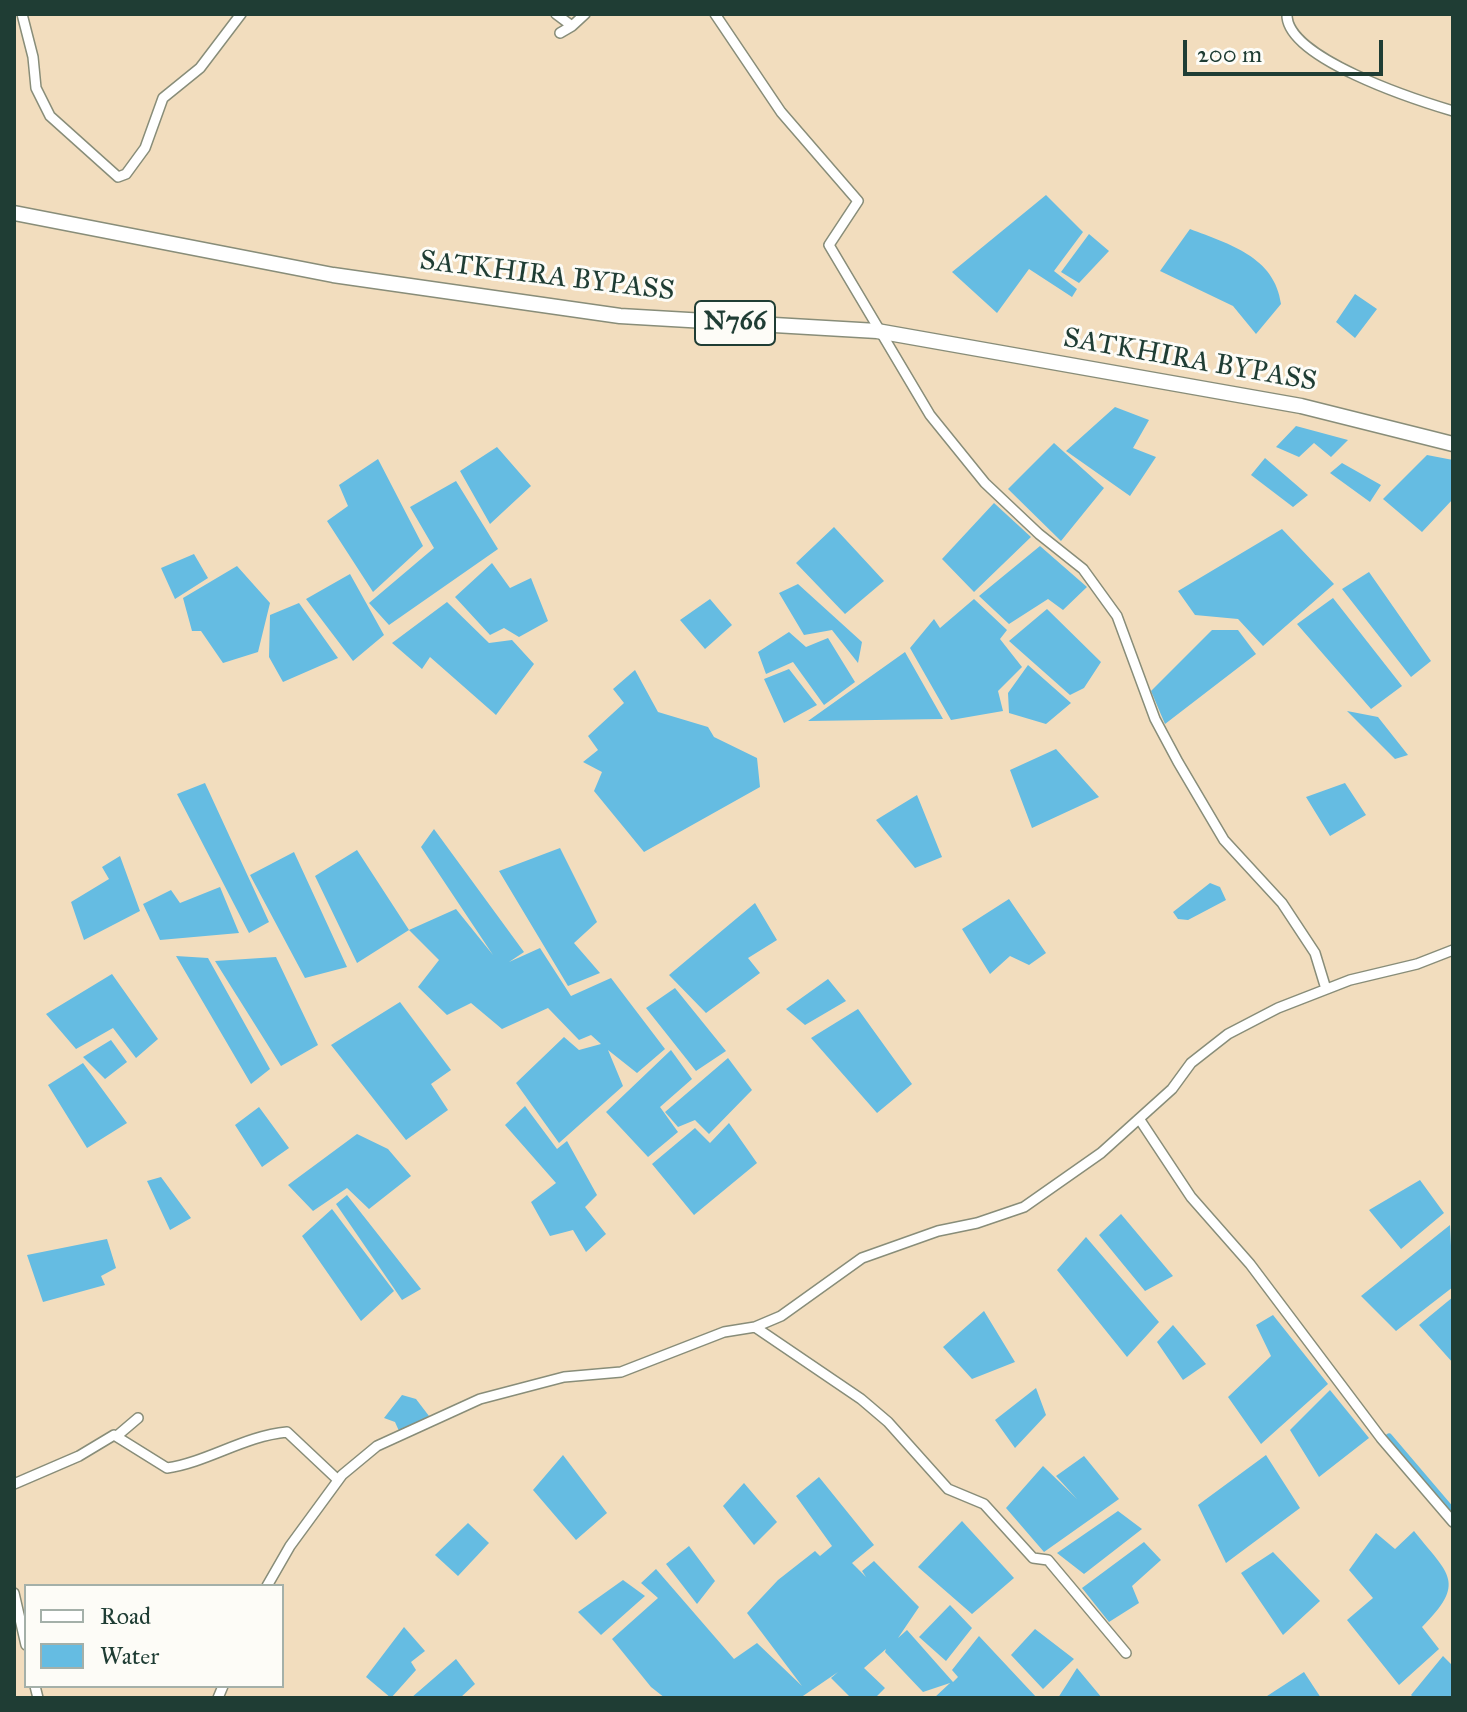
<!DOCTYPE html>
<html>
<head>
<meta charset="utf-8">
<style>
	body { margin:0 }
	#map { position:relative; width:1467px; height:1712px; overflow:hidden; background:#f2ddbe; font-family:"IM FELL Great Primer",serif }
	canvas { display:block }
	.frame { position:absolute; inset:0; border:16px solid #1f3d34; pointer-events:none }
	.legend { position:absolute; left:24px; top:1584px; width:260px; height:104px; box-sizing:border-box; background:#fdfcf7; border:2px solid #a4b0a9; margin:0; padding:10px 14px; list-style:none; font-size:24px; color:#1f3d34 }
	.legend li { display:flex; align-items:center; gap:16px; height:40px }
	.legend b { width:40px; border:2px solid #a4b0a9 }
	.scale { position:absolute; left:1183px; top:40px; width:200px; height:36px; box-sizing:border-box; border:4px solid #1f3d34; border-top:0; padding-left:10px; font-size:24px; line-height:28px; white-space:nowrap; color:#1f3d34; -webkit-text-stroke:6px #fdfcf7; paint-order:stroke }
</style>
</head>
<body>
<div id="map">
<canvas width="1467" height="1712"></canvas>
<div class="frame"></div>
<ul class="legend">
<li><b style="height:10px;background:#fff"></b>Road</li>
<li><b style="height:22px;background:#65bce2"></b>Water</li>
</ul>
<div class="scale">200 m</div>
</div>
<script>
const ctx = document.querySelector('canvas').getContext('2d');
ctx.lineJoin = 'round';
function fillPath(path, color) { ctx.fillStyle = color; ctx.fill(path, 'evenodd'); }
function strokePath(path, color, width, dash) { ctx.strokeStyle = color; ctx.lineWidth = width; ctx.lineCap = dash ? 'butt' : 'round'; ctx.setLineDash(dash || []); ctx.stroke(path); }
function label(font, color, halo, rows, align = 'center') {
  ctx.font = font + ' "IM FELL Great Primer",serif'; ctx.lineWidth = 6; ctx.setLineDash([]); ctx.textBaseline = 'middle'; ctx.strokeStyle = halo; ctx.fillStyle = color; for (const [text, x, y, turn = 0] of rows) {
    ctx.save(); ctx.translate(x, y); ctx.rotate((+turn || 0) * Math.PI / 180); ctx.textAlign = isNaN(turn) ? turn : align; if (halo) ctx.strokeText(text, 0, 0); ctx.fillText(text, 0, 0); ctx.restore();
  }
}
const water = new Path2D(`
	M1046,195L1083,232L1054,271L1077,289L1072,297L1029,269L997,313L952,272Z
	M1190,229C1229,244 1275,257 1281,304L1256,334L1233,306L1160,271Z
	M1089,234L1109,251L1079,283L1061,272Z
	M1355,294L1377,309L1355,338L1336,322Z
	M1115,407L1149,420L1133,448L1156,457L1130,496L1066,451Z
	M1296,426L1348,440L1331,457L1314,443L1299,457L1276,447Z
	M1054,443L1104,488L1061,541L1008,489Z
	M497,447L531,486L490,524L460,471Z
	M1427,455L1453,460V499L1422,532L1383,499Z
	M1265,458L1308,495L1293,507L1251,475Z
	M378,459L423,546L373,592L327,521L348,506L339,485Z
	M1342,463L1381,485L1370,502L1330,473Z
	M456,481L498,549L389,625L369,603L434,548L410,507Z
	M994,503L1031,537L974,592L942,559Z
	M834,527L884,581L845,614L796,563Z
	M1282,529L1334,584L1263,646L1238,619L1195,615L1178,591Z
	M1040,546L1087,587L1063,610L1048,599L1009,624L979,596Z
	M194,554L208,578L175,599L161,568Z
	M492,563L510,588L531,578L548,621L519,637L504,628L490,635L455,597Z
	M237,566L270,603L258,652L223,663L201,631H192L183,598Z
	M1369,572L1431,661L1411,677L1342,589Z
	M350,574L384,635L353,661L306,599Z
	M798,584L862,642L858,663L832,630L804,635L779,593Z
	M1333,598L1402,686L1371,709L1297,624Z
	M710,599L732,625L705,649L680,620Z
	M974,599L1007,630L1000,639L1022,667L998,691L1003,711L951,720L910,648L934,619L940,628Z
	M447,602L489,643L512,640L534,664L496,715L430,657L422,669L392,643Z
	M299,603L338,658L283,682L269,657L270,615Z
	M1047,609L1101,662L1084,688L1070,695L1009,641Z
	M1212,630H1238L1256,654L1165,724L1151,691Z
	M789,632L806,647L828,638L855,682L824,705L793,662L766,674L758,652Z
	M905,652L943,719L808,721Z
	M1028,665L1071,703L1046,724L1009,713L1008,693Z
	M789,669L817,705L784,723L764,679Z
	M635,670L658,712L708,727L714,737L757,758L760,787L644,852L594,791L602,772L583,762L598,750L588,736L624,703L613,689Z
	M1347,711L1378,717L1408,755L1395,759Z
	M1056,749L1099,797L1032,828L1010,770Z
	M205,783L269,922L249,933L177,794Z
	M1345,783L1366,815L1330,836L1306,797Z
	M917,795L942,857L915,868L876,820Z
	M434,829L524,952L509,962L540,948L571,996L611,978L665,1049L637,1073L608,1050L623,1086L559,1143L516,1083L564,1037L579,1050L601,1044L591,1035L579,1040L548,1008L502,1029L471,1003L447,1015L418,987L439,960L409,930L357,963L315,876L357,850L409,930L456,909L493,955L421,847Z
	M560,848L597,922L574,943L600,973L568,986L499,871Z
	M294,852L347,967L305,978L250,875Z
	M120,856L140,911L84,940L71,902L109,879L102,867Z
	M1210,883L1220,887L1226,900L1188,920L1178,919L1173,912Z
	M220,887L239,933L160,940L143,904L171,890L180,903Z
	M1009,899L1046,953L1029,965L1010,956L990,974L962,929Z
	M755,903L777,940L748,958L760,973L706,1013L669,975Z
	M176,956L208,958L270,1069L251,1084Z
	M276,957L318,1045L281,1066L215,961Z
	M112,974L158,1039L136,1058L113,1028L76,1049L46,1014Z
	M828,979L846,1001L805,1025L786,1009Z
	M675,988L726,1051L696,1071L646,1008Z
	M400,1002L451,1070L431,1084L448,1110L406,1140L331,1045Z
	M858,1009L912,1084L877,1113L811,1038Z
	M111,1040L127,1062L105,1079L83,1057Z
	M671,1050L692,1079L660,1107L678,1132L648,1157L606,1112Z
	M728,1058L752,1090L709,1134L695,1120L678,1127L665,1112Z
	M83,1063L127,1123L87,1148L48,1085Z
	M525,1106L557,1149L567,1141L597,1195L585,1207L606,1234L586,1252L573,1230L550,1236L531,1202L556,1183L505,1125Z
	M259,1107L289,1148L262,1167L235,1125Z
	M729,1123L757,1163L694,1215L652,1164L695,1128L710,1143Z
	M357,1134L388,1149L411,1176L369,1209L347,1188L313,1211L288,1185Z
	M161,1177L191,1218L170,1230L147,1181Z
	M1420,1180L1444,1213L1401,1249L1369,1210Z
	M347,1195L421,1289L402,1300L336,1204Z
	M332,1209L394,1291L361,1321L302,1236Z
	M1121,1214L1173,1276L1145,1291L1099,1235Z
	M1450,1225L1453,1287L1396,1331L1361,1296Z
	M1086,1237L1159,1322L1127,1357L1057,1270Z
	M107,1239L116,1268L101,1276L105,1285L43,1302L27,1255Z
	M1453,1297V1363L1419,1325Z
	M984,1311L1015,1362L972,1379L943,1347Z
	M1273,1315L1328,1384L1261,1444L1228,1397L1271,1356L1256,1325Z
	M1173,1325L1206,1364L1183,1380L1157,1342Z
	M1036,1388L1046,1415L1015,1448L995,1420Z
	M1330,1390L1369,1438L1319,1477L1290,1430Z
	M402,1395L416,1399L429,1416L399,1431L395,1422L384,1418Z
	M563,1455L607,1513L576,1540L533,1490Z
	M1266,1455L1300,1508L1226,1563L1198,1505Z
	M1084,1456L1119,1499L1044,1552L1006,1508L1043,1466L1077,1499L1056,1476Z
	M819,1477L874,1545L852,1563L866,1577L862,1571L874,1561L919,1607L898,1638L907,1630L953,1682L958,1677L952,1670L979,1636L1037,1698H934L950,1683L923,1692L885,1652L886,1649L864,1668L885,1688L875,1698H851L831,1678L838,1672L800,1698H665L651,1687L612,1639L658,1598L641,1583L656,1569L734,1659L757,1643L802,1686L747,1613L778,1580L815,1551L820,1556L832,1546L796,1496Z
	M744,1483L777,1522L754,1545L723,1506Z
	M1118,1511L1142,1529L1084,1574L1057,1553Z
	M962,1521L1014,1578L972,1614L918,1567Z
	M468,1523L489,1543L458,1576L435,1555Z
	M1414,1531C1449,1575 1467,1582 1422,1627L1439,1649L1399,1685L1347,1620L1373,1598L1349,1570L1376,1533L1395,1549Z
	M1144,1542L1161,1560L1132,1586L1139,1603L1109,1622L1082,1588Z
	M689,1546L715,1581L697,1604L666,1564Z
	M1273,1552L1320,1601L1283,1635L1241,1573Z
	M623,1580L645,1596L601,1635L578,1612Z
	M950,1605L972,1628L946,1661L919,1637Z
	M404,1627L425,1651L411,1662L416,1670L391,1698L366,1677Z
	M1035,1629L1074,1659L1043,1689L1011,1655Z
	M1443,1656L1453,1666V1698H1414L1411,1695Z
	M456,1659L475,1684L460,1698H411Z
	M1077,1668L1102,1698H1058Z
	M1304,1672L1321,1698H1264Z`);
const canal = new Path2D(`
	M1389,1437L1453,1512`);
const minor = new Path2D(`
	M22,14L33,57L36,88L50,116L118,177L126,174L145,148L163,98L200,68L241,14
	M556,14L572,26L585,14
	M715,14L781,112L858,201L829,245L930,415L985,483L1039,534L1083,569L1117,616L1155,719L1178,762L1224,840L1282,903L1315,953L1326,989
	M1287,14C1285,58 1416,100 1453,111
	M560,33L572,26
	M1140,1120L1191,1197L1250,1264L1381,1438L1453,1522
	M755,1327L861,1399L888,1422L948,1489L984,1504L1033,1558L1048,1560L1126,1653
	M118,1435L138,1418
	M14,1484L79,1456L114,1435L167,1468C208,1462 244,1436 287,1432L338,1480
	M267,1586L290,1546L342,1475L377,1446L480,1399L564,1377L621,1372L724,1332L755,1327L781,1316L862,1258L938,1231L977,1223L1024,1207L1101,1153L1172,1089L1191,1063L1228,1034L1278,1008L1350,980L1417,964L1453,950
	M14,1593L26,1645
	M35,1686L38,1698
	M218,1698L223,1686`);
const highway = new Path2D(`
	M14,213L333,275L620,316L877,331L1301,406L1453,444`);
const shields = [
	[735,323,80]
];
const shieldNames = [
	["N766",735,323]
];
const streetNames = [
	["SATKHIRA BYPASS",547,277,7],
	["SATKHIRA BYPASS",1190,361,10]
];
fillPath(water, '#65bce2');
strokePath(canal, '#65bce2', 7);
strokePath(minor, '#888d79', 12);
strokePath(highway, '#888d79', 17);
strokePath(minor, '#fff', 9);
strokePath(highway, '#fff', 14);
for (const [x, y, w] of shields) { const box = new Path2D(); box.roundRect(x - w / 2, y - 22, w, 44, 6); ctx.fillStyle = '#fdfcf7'; ctx.fill(box); strokePath(box, '#1f3d34', 2); }
label('bold 26px', '#1f3d34', null, shieldNames);
label('28px', '#1f3d34', '#fdfcf7', streetNames);
</script>
</body>
</html>
